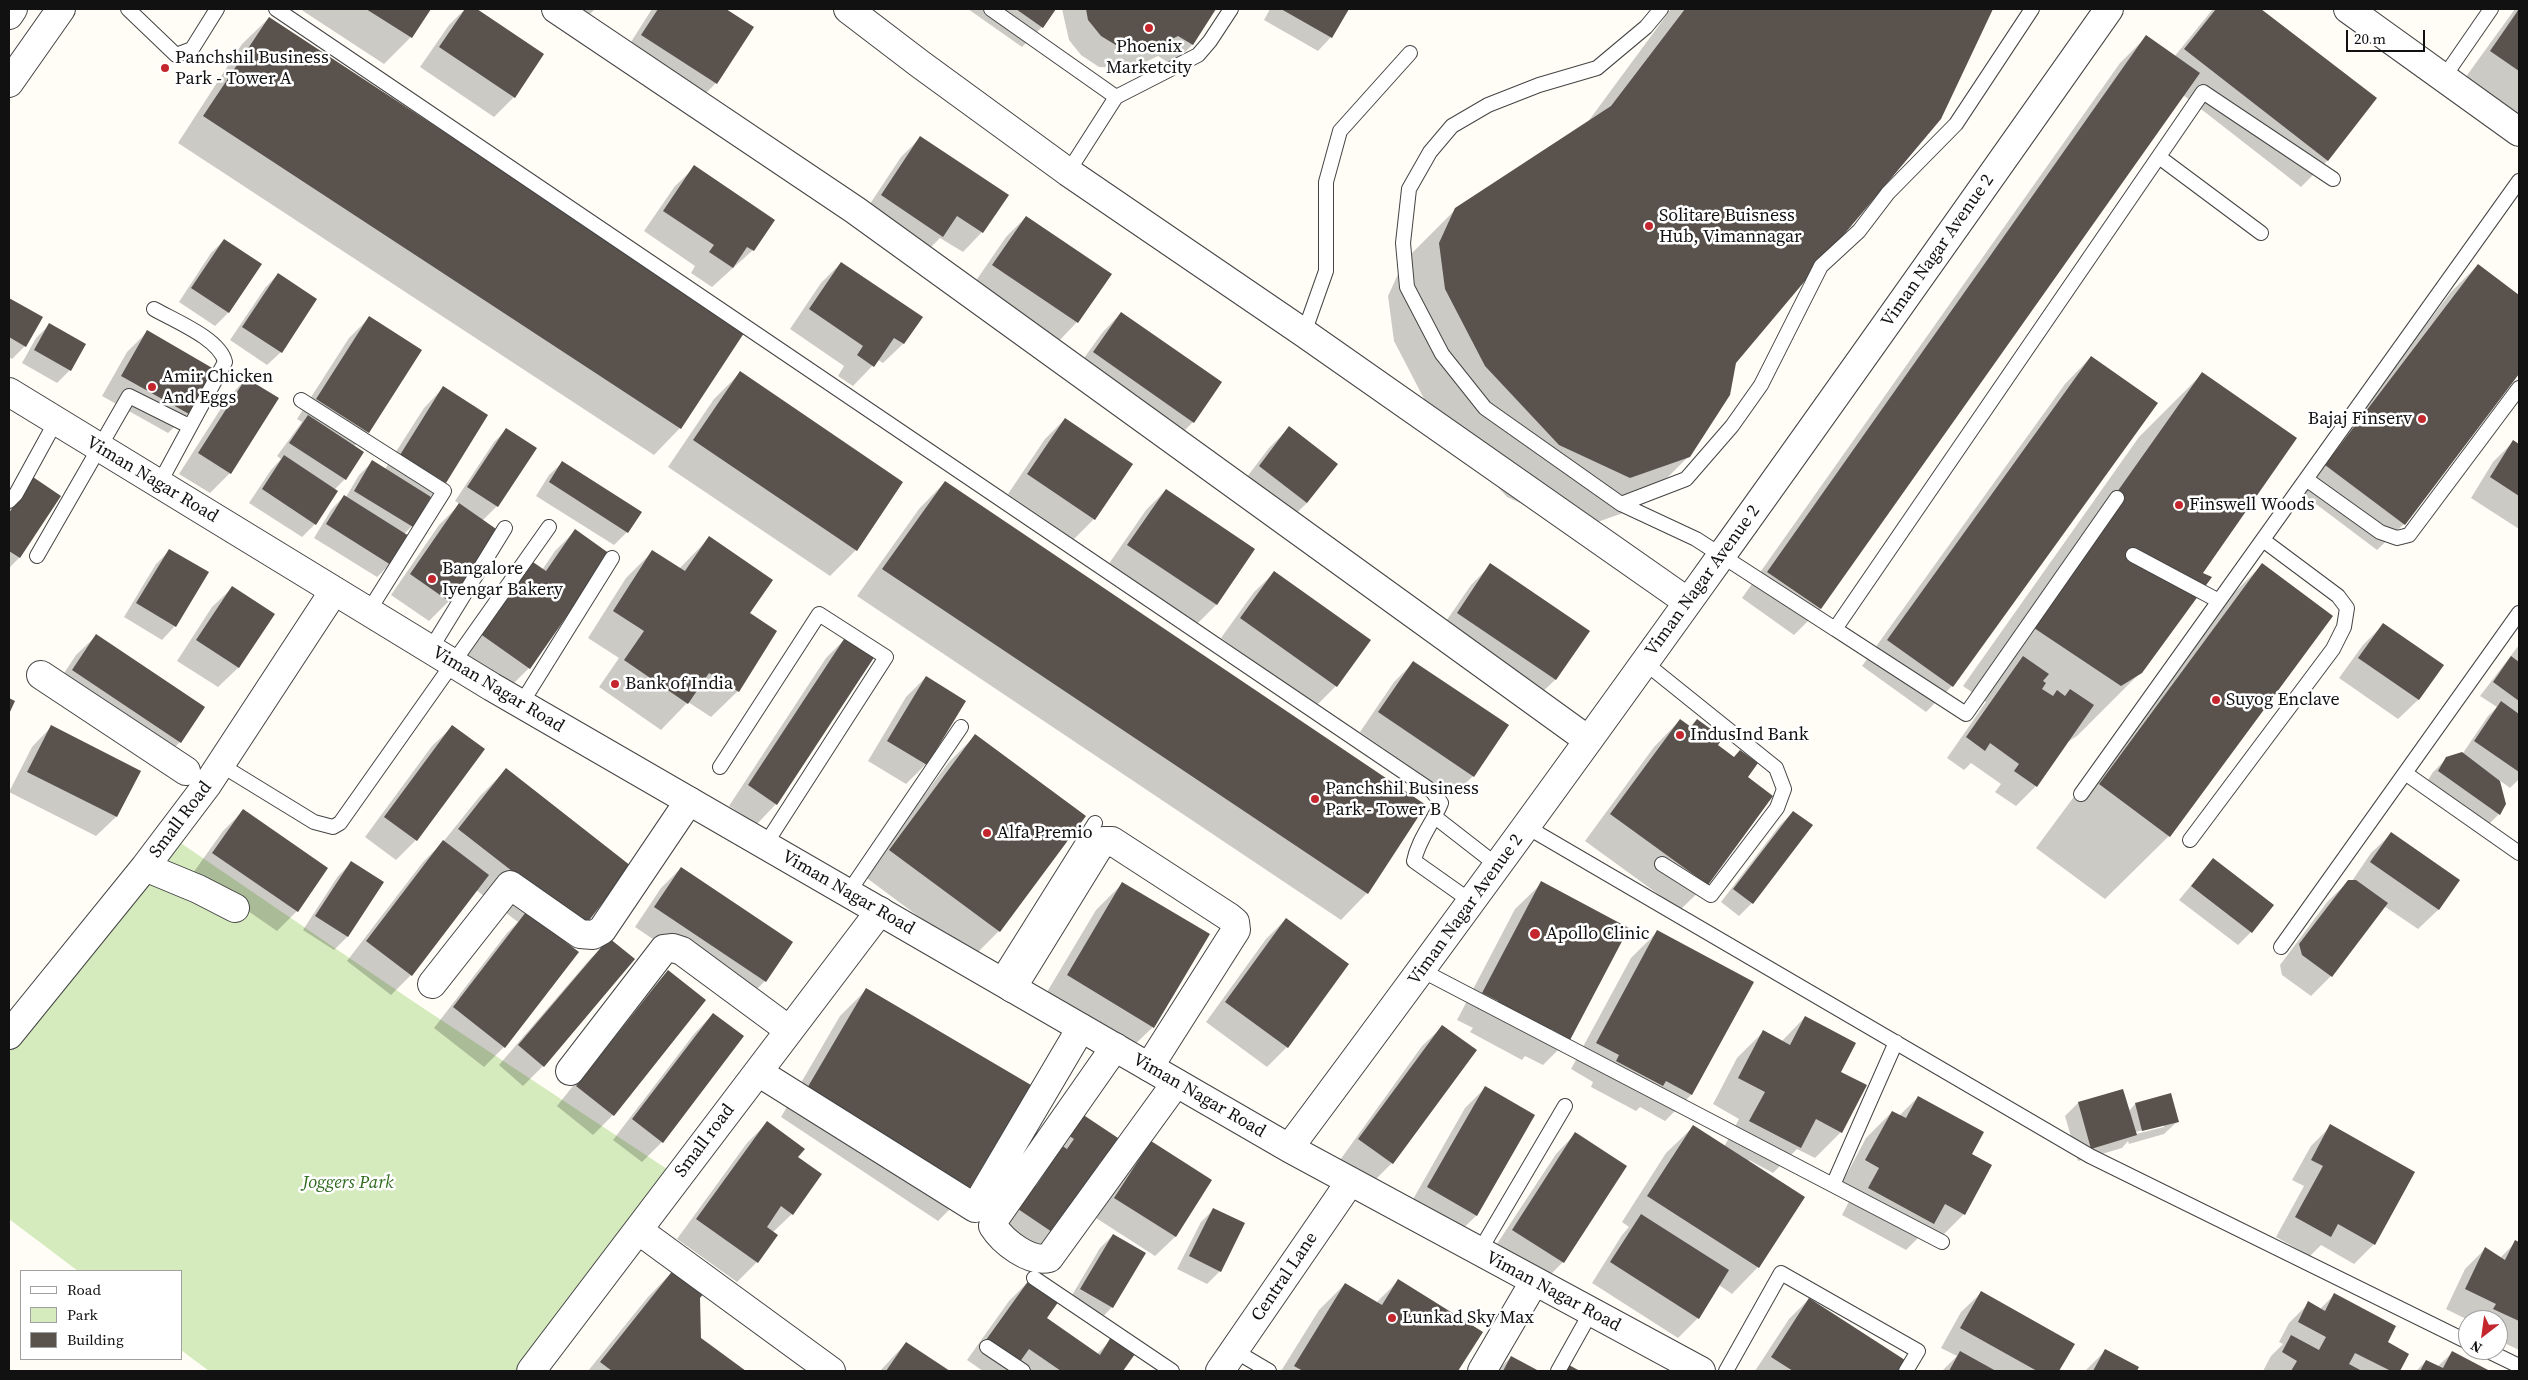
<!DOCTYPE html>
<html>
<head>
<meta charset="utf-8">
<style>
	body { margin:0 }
	#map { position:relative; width:2528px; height:1380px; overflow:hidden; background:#fffdf5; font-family:"Source Serif 4",serif }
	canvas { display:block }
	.frame { position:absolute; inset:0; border:10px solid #111; pointer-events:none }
	.legend { position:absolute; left:20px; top:1270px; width:162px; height:90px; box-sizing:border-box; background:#fff; border:1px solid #a0a0a0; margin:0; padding:6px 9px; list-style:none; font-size:15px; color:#111 }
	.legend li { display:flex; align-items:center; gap:10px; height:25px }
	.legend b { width:25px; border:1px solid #a0a0a0 }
	.north { position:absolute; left:2458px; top:1310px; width:50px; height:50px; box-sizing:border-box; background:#fff; border:1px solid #a0a0a0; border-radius:50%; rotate:210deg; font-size:14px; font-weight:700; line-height:20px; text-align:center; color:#111 }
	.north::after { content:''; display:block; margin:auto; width:18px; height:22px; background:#c4262e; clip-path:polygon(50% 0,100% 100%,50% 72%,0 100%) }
	.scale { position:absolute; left:2346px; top:30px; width:79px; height:22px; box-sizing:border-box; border:2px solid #111; border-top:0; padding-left:6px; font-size:15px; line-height:18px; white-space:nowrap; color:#111; -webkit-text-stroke:4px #fff; paint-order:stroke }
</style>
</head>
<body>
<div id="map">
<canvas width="2528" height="1380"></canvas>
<div class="frame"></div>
<ul class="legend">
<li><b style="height:6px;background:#fff"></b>Road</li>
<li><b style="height:14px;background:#d5ebbd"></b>Park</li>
<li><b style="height:14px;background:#5a524d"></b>Building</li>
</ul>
<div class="north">N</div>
<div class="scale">20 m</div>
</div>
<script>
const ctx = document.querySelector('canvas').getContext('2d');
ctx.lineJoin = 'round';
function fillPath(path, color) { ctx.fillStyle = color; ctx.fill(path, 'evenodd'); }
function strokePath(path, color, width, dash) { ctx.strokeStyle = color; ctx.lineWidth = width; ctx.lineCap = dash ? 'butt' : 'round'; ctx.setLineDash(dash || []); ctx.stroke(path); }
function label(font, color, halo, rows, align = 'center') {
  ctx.font = font + ' "Source Serif 4",serif'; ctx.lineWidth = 5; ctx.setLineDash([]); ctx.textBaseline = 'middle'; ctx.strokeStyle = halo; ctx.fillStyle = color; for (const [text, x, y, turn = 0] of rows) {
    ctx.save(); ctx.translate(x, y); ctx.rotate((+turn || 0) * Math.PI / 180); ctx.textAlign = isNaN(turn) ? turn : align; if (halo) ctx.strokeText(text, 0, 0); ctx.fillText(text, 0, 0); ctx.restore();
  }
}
const green = new Path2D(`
	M169,835L414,1002L667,1169L516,1371H209L181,1350V1271H78L9,1219V1040Z`);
const shadow = new Path2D(`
	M300,9H429L411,37L384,64Z
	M465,9H475L542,54L514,97L494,117L420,67L449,25Z
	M566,9H595L584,20Z
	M652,9H723L752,27L716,83L696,103L622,56Z
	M968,9H1054L1042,27L1022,47Z
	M1062,9H1214L1192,45L1172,65L1158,56L1133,68L1099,67L1081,55L1069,40Z
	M1270,9H1348L1331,37L1318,51L1264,20Z
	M1671,9H1992L1940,118L1735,363L1689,456L1637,508L1578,529L1507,497L1434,418L1394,341L1388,296L1404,261L1456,209L1587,123Z
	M2213,9H2259L2375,99L2327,161L2301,187L2183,95L1820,609L1794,635L1742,598L2120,63L2146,37L2174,57Z
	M2515,9H2519V115L2465,78Z
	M269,18L744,330L680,428L654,455L178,143L242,44Z
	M921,137L982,232L963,252L940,238L922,256L862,216L901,157Z
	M695,167L774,220L753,250L712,287L691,273L695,266L644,231L675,186Z
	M1026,217L1077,322L1058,342L973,285L1006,237Z
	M224,240L260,264L228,313L215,326L179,302L211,253Z
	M841,263L921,317L903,344L883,363L878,360L853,386L838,376L844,366L790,329L821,283Z
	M2478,265L2519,297V371L2404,524L2377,550L2300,492L2451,292Z
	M278,274L316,299L281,352L267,365L230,340L265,288Z
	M9,299L41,317L25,346L12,359L9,357Z
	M1121,313L1193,422L1173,442L1074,372L1102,333Z
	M369,318L368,432L354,446L363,452L345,479L334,490L315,524L302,537L249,503L271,470L281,459L277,456L302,422L297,419L349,338Z
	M49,325L70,370L57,383L22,363L36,338Z
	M147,332L213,369L188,414L168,433L102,396L127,352Z
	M2091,357L1952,686L1926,712L1862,666L2065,384Z
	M740,373L856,550L830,576L668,467L714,399Z
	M2203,373L2141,672L2077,736L2066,743L2036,786L2016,806L1995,792L2001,784L1971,763L1964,770L1947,758L1986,702L1963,686L2139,437Z
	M246,379L230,473L210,493L179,474L227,399Z
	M443,388L445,482L429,498L412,526L404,534L390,564L377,577L314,538L331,510L344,496L346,497L359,475L372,462L385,469L424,408Z
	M1065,419L1131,464L1094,519L1074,539L1008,494L1045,439Z
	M1289,428L1307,503L1287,522L1240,486L1269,448Z
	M507,429L535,448L497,506L482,521L449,601L429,621L391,595L439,525L460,504L455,501L494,442Z
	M2513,442L2519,445V529L2471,498L2493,462Z
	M563,462L627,532L614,545L536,496L549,475Z
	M945,482L1367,893L1341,920L857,596L919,509Z
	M1166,490L1253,550L1216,605L1196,625L1108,565L1146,510Z
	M20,492L59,497L19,558L9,568V509Z
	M575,531L529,668L509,688L461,654L542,570L555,551Z
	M709,538L748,614L738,691L711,717L688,702L661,730L599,687L619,658L588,638L626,578L652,552L679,569Z
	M169,551L207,573L175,626L162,640L124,617L156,564Z
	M1491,565L1588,631L1555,680L1535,699L1438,633L1471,585Z
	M2262,565L2169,836L2105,899L2036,848L2198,629Z
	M1274,573L1336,686L1316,706L1221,638L1254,592Z
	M232,588L273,615L238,668L218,687L177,661L212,607Z
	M2383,625L2442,665L2418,700L2398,719L2339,678L2363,645Z
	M96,636L204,708L180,742L160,762L53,690L76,655Z
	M846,638L776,804L757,824L729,806L826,658Z
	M2519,645V779L2510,788L2499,780V814L2486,827L2425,785L2433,772L2447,758L2463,753L2488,716L2497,707L2480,696Z
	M1414,662L1473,776L1453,796L1360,732L1394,682Z
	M926,677V764L906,784L868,761L906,697Z
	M1680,720L1690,727L1697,720L1716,745L1746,777L1772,796L1707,884L1680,910L1585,841L1654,747Z
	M51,727L139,772L116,817L96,836L9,792L32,747Z
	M452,727L416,840L396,860L365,837L432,746Z
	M975,736L999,931L973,957L864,876L949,762Z
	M506,770L583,926L566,943L504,1047L484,1067L434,1028L507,933L518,922L476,890L411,975L391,995L347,961L423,862L443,842L480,796Z
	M243,811L297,911L277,931L193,873L223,831Z
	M1793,812L1752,903L1739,916L1721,902L1780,825Z
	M2391,834L2458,880L2438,910L2418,929L2384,906L2331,976L2311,996L2282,975L2280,965L2328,901L2349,881H2352L2371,853Z
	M2213,859L2251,932L2238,945L2179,900Z
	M351,863L347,937L334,950L303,930L338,876Z
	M681,868L765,981L745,1001L635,927L661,888Z
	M1542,883L1569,1039L1543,1065L1525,1056L1522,1060L1470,1032L1473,1028L1457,1020L1515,909Z
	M1122,884L1153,1027L1126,1053L1041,1002L1096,910Z
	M1286,919L1287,1047L1267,1067L1206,1022L1266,939Z
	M1657,932L1691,1095L1665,1121L1640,1107L1636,1111L1591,1087L1593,1082L1571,1069L1631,958Z
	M610,940L543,1066L523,1086L499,1065L590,959Z
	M668,972L704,1001L613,1115L593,1135L557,1106L648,992Z
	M867,989L964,1195L938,1221L781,1117L840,1016Z
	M713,1014L742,1036L662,1142L642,1162L613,1140L694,1034Z
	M1805,1017L1839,1072L1841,1132L1815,1158L1797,1149L1773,1173L1749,1160L1758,1267L1732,1294L1719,1285L1698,1318L1678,1338L1592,1283L1622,1235L1629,1227L1622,1222L1666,1153L1693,1127L1724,1147L1739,1119L1713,1104L1737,1058L1763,1032L1781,1042Z
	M1442,1027L1475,1051L1392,1163L1372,1183L1340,1160L1422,1046Z
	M1485,1088L1533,1116L1476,1216L1456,1235L1408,1208L1465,1108Z
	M2122,1090L2129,1111L2135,1104L2178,1121L2164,1134L2129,1144L2128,1141L2122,1148L2078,1161L2065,1116L2078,1103ZM2164,1124V1127L2136,1134V1132Z
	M1918,1097L1970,1155L1990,1165L1964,1214L1937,1241L1923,1233L1906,1250L1842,1215L1853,1194L1840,1187L1866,1138L1892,1112L1899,1116Z
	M767,1123L797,1157L792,1214L773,1232L777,1235L757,1262L737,1282L677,1239L747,1143Z
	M2331,1126L2374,1244L2354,1264L2321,1245L2310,1256L2276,1237L2304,1186L2292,1180L2311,1146Z
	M1059,1133L1125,1144L1037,1255L996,1228Z
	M1575,1134L1563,1262L1543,1282L1493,1250L1556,1154Z
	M1151,1143L1210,1181L1175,1237L1155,1256L1096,1218L1131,1163Z
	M1214,1209L1220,1271L1207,1284L1177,1269L1201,1222Z
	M1113,1235L1144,1254L1112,1307L1099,1321L1068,1302L1100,1248Z
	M2516,1242L2519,1244V1350L2498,1340V1320H2468L2446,1309L2465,1269L2485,1249L2500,1258Z
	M674,1270L699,1297L700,1338L744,1371H588L648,1297Z
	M1029,1281L1046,1318L1097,1354L1112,1339L1133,1354L1121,1371H983L967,1360L1009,1301Z
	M1398,1281L1481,1332L1457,1371H1281L1319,1310L1345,1284L1376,1303Z
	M1981,1293L2073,1345L2058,1371H1942L1957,1356L1941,1348L1961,1312Z
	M2334,1295L2386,1343L2408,1354L2399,1371H2263L2271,1356L2283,1344L2279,1342L2289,1323L2309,1303L2320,1309Z
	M1809,1299L1900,1371H1755L1789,1319Z
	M906,1343L948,1371H880Z
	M2106,1350L2137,1368L2136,1371H2085Z
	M2452,1353L2487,1371H2416L2426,1361L2437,1367Z
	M1511,1357L1537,1371H1497Z`);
const building = new Path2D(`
	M366,9H431L412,38Z
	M465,9H477L544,54L515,98L439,47Z
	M658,9H726L754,27L717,84L641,35Z
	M1016,9H1056L1043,28Z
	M1086,9H1216L1193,45L1178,36L1154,48L1135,49L1119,47L1101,36L1088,20Z
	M1281,9H1349L1332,38Z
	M1685,9H1993L1941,119L1736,363L1730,395L1690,457L1630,478L1559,445L1485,366L1445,289L1439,243L1455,208L1611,106Z
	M2216,9H2261L2377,98L2328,161L2184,49Z
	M2519,9V71L2490,51Z
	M269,17L746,330L681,429L203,116Z
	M2146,35L2200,73L1821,609L1767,572Z
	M920,136L1009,195L983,233L957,216L943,237L881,195Z
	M694,165L775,220L754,251L747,247L733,268L709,252L714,245L663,211Z
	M1026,216L1112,274L1078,323L992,265Z
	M224,239L262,264L229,313L191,288Z
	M841,262L923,317L904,344L894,338L874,367L857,355L863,346L809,309Z
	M2478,264L2519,295V374L2405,525L2325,465Z
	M278,273L317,299L282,353L242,327Z
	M9,298L43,317L26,347L9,337Z
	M1121,312L1222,382L1194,423L1093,352Z
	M369,316L422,350L369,433L316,399Z
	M49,323L86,344L71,371L34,350Z
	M147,330L214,369L189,414L121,376Z
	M2091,356L2158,403L1953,687L1887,640Z
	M740,371L903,482L857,551L693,440Z
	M2202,372L2297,438L2203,573L2212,577L2142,673L2121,686L2025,622Z
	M246,378L279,398L231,474L198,453Z
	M443,386L488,415L446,483L400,455Z
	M308,415L364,452L346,480L289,443Z
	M1065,418L1133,464L1095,520L1027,474Z
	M1289,426L1338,464L1307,503L1259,466Z
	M506,428L537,448L498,507L467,487Z
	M2513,440L2519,444V496L2490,477Z
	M284,455L338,491L316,525L262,489Z
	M372,460L431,497L413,527L354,491Z
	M562,461L642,512L628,533L549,482Z
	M33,477L61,496L20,558L9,551V513Z
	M945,481L1426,805L1368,894L882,569Z
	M1166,489L1255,549L1217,605L1127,545Z
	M344,495L409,536L391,565L326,524Z
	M459,503L499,531L450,602L410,574Z
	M575,529L610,554L530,669L479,633L530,560L546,571Z
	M709,536L773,580L750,613L777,631L739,692L709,673L688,704L624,660L644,631L613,611L652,550L685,571Z
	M169,549L209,572L176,627L136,603Z
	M1490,563L1590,631L1556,680L1457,613Z
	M2262,563L2333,616L2170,837L2099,784Z
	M1274,571L1371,640L1337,687L1240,618Z
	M232,586L275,614L239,668L196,640Z
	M2383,623L2444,665L2419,700L2358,658Z
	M96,634L205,707L181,743L72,670Z
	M846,636L875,656L777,805L748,785Z
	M2023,656L2049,674L2043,681L2046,683L2042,689L2053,696L2057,690L2065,696L2070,689L2094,705L2037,787L2014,771L2019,764L1990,743L1985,751L1966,737Z
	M2511,656L2519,662V701L2493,682Z
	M1413,661L1509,725L1474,777L1378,712Z
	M926,676L966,701L927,765L887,741Z
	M9,698L15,701L9,714Z
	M2501,701L2519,714V772L2474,741Z
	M1680,719L1691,727L1697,719L1723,738L1718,745L1734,757L1740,750L1758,763L1748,777L1773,796L1708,885L1610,814Z
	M51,725L141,771L117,817L27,772Z
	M452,725L485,749L417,841L384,817Z
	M975,734L1086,816L1000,932L889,850Z
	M2462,752L2500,781L2506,804L2500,815L2438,771L2446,757Z
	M506,768L631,866L584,927L458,829Z
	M243,809L328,868L298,912L212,853Z
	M1793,811L1813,825L1753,904L1733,889Z
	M2391,832L2460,880L2439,910L2370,862Z
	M443,840L489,875L412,976L366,941Z
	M2213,858L2274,905L2252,933L2191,886Z
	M351,861L384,882L348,937L315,916Z
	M681,867L793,942L766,982L654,907Z
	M2348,880H2356L2388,903L2332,977L2302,955L2299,944Z
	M1541,881L1629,928L1570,1040L1551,1029L1549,1034L1496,1006L1498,1001L1482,993Z
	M1122,882L1210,934L1154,1028L1067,975Z
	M526,912L579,952L505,1048L453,1007Z
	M1286,918L1349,964L1288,1048L1225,1002Z
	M1657,930L1754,982L1692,1095L1666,1081L1663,1086L1616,1061L1619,1055L1596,1043Z
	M609,938L635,959L544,1067L518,1045Z
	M668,970L706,1000L614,1116L576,1086Z
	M866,988L1031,1085L965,1196L806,1090Z
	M713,1013L744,1036L663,1143L632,1119Z
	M1805,1016L1856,1043L1841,1072L1867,1085L1842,1133L1816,1119L1801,1148L1749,1121L1765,1092L1738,1078L1763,1030L1790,1045Z
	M1442,1025L1477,1050L1393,1164L1358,1139Z
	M1485,1086L1535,1115L1477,1216L1427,1187Z
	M2123,1089L2137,1135L2091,1149L2078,1102Z
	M2171,1093L2179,1122L2142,1131L2135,1103Z
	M1918,1096L1984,1132L1972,1154L1992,1165L1965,1215L1945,1204L1934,1224L1868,1188L1879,1168L1865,1160L1892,1111L1906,1118Z
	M1079,1112L1127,1144L1111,1168L1101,1161L1095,1170L1105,1177L1058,1236L1015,1207L1029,1181L1036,1186L1048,1168L1043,1165L1058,1143L1067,1149L1074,1139L1065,1133Z
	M767,1121L805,1149L798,1157L822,1174L793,1215L781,1206L767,1227L778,1235L758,1263L696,1219Z
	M2330,1124L2415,1172L2375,1245L2338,1224L2331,1237L2295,1217L2323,1166L2311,1160Z
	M1693,1125L1805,1197L1759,1268L1647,1196Z
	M1575,1132L1627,1166L1564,1263L1512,1230Z
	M1151,1141L1212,1180L1176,1237L1114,1198Z
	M1213,1208L1245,1223L1221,1272L1189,1256Z
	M1641,1214L1729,1270L1699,1319L1610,1262Z
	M1113,1234L1146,1253L1113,1308L1080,1289Z
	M2515,1240L2519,1242V1321L2493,1309L2496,1304L2465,1289L2485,1247L2505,1260Z
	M674,1269L704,1293L700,1298L701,1338L746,1371H612L600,1362Z
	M1398,1279L1483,1332L1458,1371H1303L1294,1366L1345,1283L1382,1305Z
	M1029,1280L1059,1301L1047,1318L1100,1355L1111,1337L1135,1354L1123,1371H1061L1029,1349L1019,1363L986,1340Z
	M1981,1291L2075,1344L2059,1371H2037L1960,1328Z
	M2334,1293L2396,1326L2388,1342L2409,1354L2400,1371H2391L2355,1353L2349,1364L2362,1371H2291L2297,1361L2282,1352L2291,1335L2319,1350L2326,1337L2298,1322L2308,1301L2325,1311Z
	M1809,1298L1908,1362L1902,1371H1793L1771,1357Z
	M906,1342L950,1371H886Z
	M2105,1349L2139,1367L2137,1371H2093Z
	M1960,1351L1996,1371H1949Z
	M2452,1351L2490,1371H2420L2426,1360L2443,1368Z
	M1511,1356L1539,1371H1503Z
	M1569,1365L1580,1371H1566Z`);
const service = new Path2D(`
	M128,9L176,55L192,49L217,9
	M276,9L1432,791L1441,803C1433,823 1418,840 1414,861L1472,902
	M991,9L1116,97
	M1661,9L1646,27L1597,68L1539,85L1488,105L1452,126L1430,152L1409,189L1403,243L1407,287L1442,354L1485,408L1621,504L1696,539L1835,629L2203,92L2333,179
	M2444,77L2491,9
	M2159,157L2261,233
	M1068,172L1116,97L1198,55L1210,41L1231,9
	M154,309C175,321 220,339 225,362L159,484
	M1304,333L1326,271V182L1340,131L1410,53
	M301,400L444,491L368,612
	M2306,479L2380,532L2397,538L2409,535L2519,388
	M9,501L16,494L56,421
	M1621,504L1686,479L1732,426L1761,385L1821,266L1859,231L1888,193L1956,124L2032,9
	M2133,555L2219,601
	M37,556L129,396L189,426
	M1835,629L1966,714L2117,498
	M430,650L505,528
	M1644,662L1776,768L1784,789L1777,808L1711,895L1662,864
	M521,704L612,558
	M221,765L314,822L333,827L340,823L549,527
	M720,767L819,614L886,657L765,845
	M2405,773L2519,853
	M2081,794L2519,181
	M1435,817L1498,866
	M1527,827L2090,1156L2468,1342
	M2190,840L2333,649L2344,627L2347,608L2338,596L2263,540
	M848,893L961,727
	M2281,947L2519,613
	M1421,970L1942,1242
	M997,979L1095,823
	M1833,1185L1896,1042
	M1479,1252L1565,1106
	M1034,1278L1172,1371
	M987,1347L1023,1371
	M2486,1350L2519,1366
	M1235,1351L1269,1371
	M1558,1371L1591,1312
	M1726,1371L1781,1273L1918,1351L1906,1371`);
const minor = new Path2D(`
	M556,9L855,210L1588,740
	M41,675L186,771
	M145,867L198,889L235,908
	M432,984L510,885L580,934L593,935L602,930L689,801
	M1012,988L1097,850L1104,841H1112L1229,917L1235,922L1236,930L1149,1067
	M9,1035L145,867L207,785L334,591
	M1115,1047L996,1217L993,1226C1003,1242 1030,1263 1049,1258L1176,1083
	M570,1071L664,949L673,948L682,951L789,1030
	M758,1072L975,1208L1081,1028
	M638,1230L831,1371
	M531,1371L880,911
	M1220,1371L1350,1182
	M1482,1371L1534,1282`);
const tertiary = new Path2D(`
	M848,9L920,64L1068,172L1304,333L1688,602
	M2348,9L2519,132
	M9,15L13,9
	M9,83L61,9
	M9,392L492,687L1289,1148L1701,1371
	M1289,1148C1569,773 1840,391 2109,9`);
const markers = [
	[1149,28,5,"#c4262e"],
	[165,68,5,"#c4262e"],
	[1649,226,5,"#c4262e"],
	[152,387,5,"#c4262e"],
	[2422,419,5,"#c4262e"],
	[2179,505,5,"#c4262e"],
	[432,579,5,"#c4262e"],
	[615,684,5,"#c4262e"],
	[2216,700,5,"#c4262e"],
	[1680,735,5,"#c4262e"],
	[1315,799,5,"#c4262e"],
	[987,833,5,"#c4262e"],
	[1535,934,6,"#c4262e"],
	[1392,1318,5,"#c4262e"]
];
const poiNames = [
	["Phoenix",1149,47,"center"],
	["Marketcity",1149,68,"center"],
	["Panchshil Business",175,58],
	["Park - Tower A",175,79],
	["Solitare Buisness",1659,216],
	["Hub, Vimannagar",1659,237],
	["Amir Chicken",162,377],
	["And Eggs",162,398],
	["Bajaj Finserv",2412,419,"right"],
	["Finswell Woods",2189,505],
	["Bangalore",442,569],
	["Iyengar Bakery",442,590],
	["Bank of India",625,684],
	["Suyog Enclave",2226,700],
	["IndusInd Bank",1690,735],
	["Panchshil Business",1325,789],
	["Park - Tower B",1325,810],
	["Alfa Premio",997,833],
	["Apollo Clinic",1546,934],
	["Lunkad Sky Max",1402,1318]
];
const streetNames = [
	["Viman Nagar Avenue 2",1938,251,-55],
	["Viman Nagar Road",152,480,31],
	["Viman Nagar Avenue 2",1703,581,-54],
	["Viman Nagar Road",498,690,31],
	["Small Road",181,820,-53],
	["Viman Nagar Road",848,893,30],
	["Viman Nagar Avenue 2",1466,910,-54],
	["Viman Nagar Road",1199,1096,30],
	["Small road",705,1141,-53],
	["Central Lane",1285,1277,-56],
	["Viman Nagar Road",1553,1292,28]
];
const parkNames = [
	["Joggers Park",348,1183]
];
fillPath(green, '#d5ebbd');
fillPath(shadow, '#0003');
fillPath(building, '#5a524d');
strokePath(service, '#444', 16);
strokePath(minor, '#444', 30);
strokePath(tertiary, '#444', 30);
strokePath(service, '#fff', 14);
strokePath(minor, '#fff', 28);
strokePath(tertiary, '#fff', 28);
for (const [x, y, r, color] of markers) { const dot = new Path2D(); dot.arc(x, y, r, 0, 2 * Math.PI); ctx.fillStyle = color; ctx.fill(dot); strokePath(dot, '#fff', 2); }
label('18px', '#111', '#fff', poiNames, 'left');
label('18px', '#111', '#fff', streetNames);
label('italic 18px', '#2f6b1f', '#fff', parkNames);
</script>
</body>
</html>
